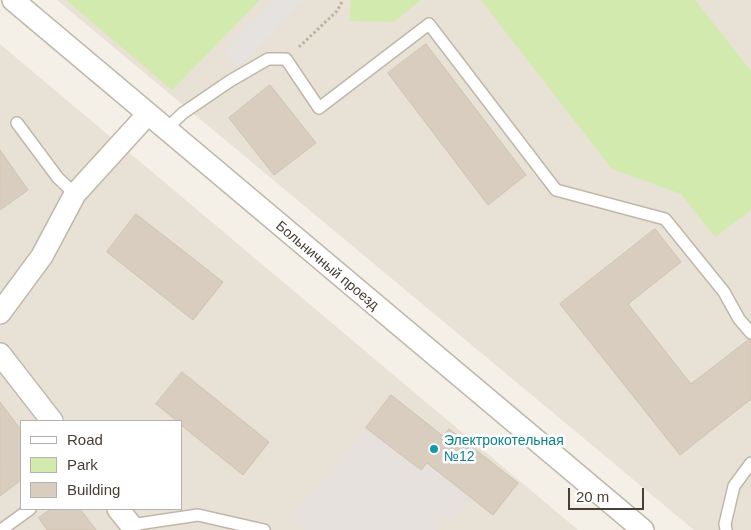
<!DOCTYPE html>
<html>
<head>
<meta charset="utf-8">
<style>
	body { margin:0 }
	#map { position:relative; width:751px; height:530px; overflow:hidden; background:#f4efe7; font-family:Helvetica,sans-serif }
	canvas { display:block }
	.legend { position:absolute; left:20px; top:420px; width:162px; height:90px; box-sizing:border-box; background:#fff; border:1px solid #b6b2af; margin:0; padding:6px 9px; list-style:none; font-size:15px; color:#483f36 }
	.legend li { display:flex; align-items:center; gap:10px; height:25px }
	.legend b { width:25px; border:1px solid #b6b2af }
	.scale { position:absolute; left:568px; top:488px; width:76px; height:22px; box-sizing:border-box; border:2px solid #483f36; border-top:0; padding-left:6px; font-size:15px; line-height:18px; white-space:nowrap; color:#483f36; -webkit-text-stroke:4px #fff; paint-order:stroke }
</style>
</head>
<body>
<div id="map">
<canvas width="751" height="530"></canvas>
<ul class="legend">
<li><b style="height:6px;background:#fff"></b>Road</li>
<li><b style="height:14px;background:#d3eaaf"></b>Park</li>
<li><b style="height:14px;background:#d9cdbf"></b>Building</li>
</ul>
<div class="scale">20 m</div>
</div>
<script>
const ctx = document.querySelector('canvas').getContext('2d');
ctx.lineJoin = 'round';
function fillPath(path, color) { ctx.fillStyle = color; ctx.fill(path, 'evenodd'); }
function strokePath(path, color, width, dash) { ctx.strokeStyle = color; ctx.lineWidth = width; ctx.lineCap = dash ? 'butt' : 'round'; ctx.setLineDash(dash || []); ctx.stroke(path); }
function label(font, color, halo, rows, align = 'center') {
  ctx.font = font + ' Helvetica,sans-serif'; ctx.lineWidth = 5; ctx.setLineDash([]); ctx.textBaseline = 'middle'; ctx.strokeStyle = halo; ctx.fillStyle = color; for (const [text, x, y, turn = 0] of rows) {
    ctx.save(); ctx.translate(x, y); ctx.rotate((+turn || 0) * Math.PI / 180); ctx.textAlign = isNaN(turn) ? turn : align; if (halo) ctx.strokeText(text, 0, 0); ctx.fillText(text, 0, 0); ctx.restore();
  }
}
const residential = new Path2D(`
	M57,0H751V530H694Z
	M0,44L578,530H0ZM21,421H181V509H21Z`);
const industrial = new Path2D(`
	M391,395L442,436L449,429L518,483L493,515L470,497L452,519L447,516L436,530H304L290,519Z`);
const green = new Path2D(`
	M66,0H260L172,90Z
	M351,0H421L394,22L349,21Z
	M481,0H695L751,71V210L715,237L681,194L612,169Z`);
const parking = new Path2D(`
	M274,0H304L239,67L224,52Z`);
const building = new Path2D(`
	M426,44L526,175L488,205L388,73Z
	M270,85L316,143L274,175L229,118Z
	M0,150L28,190L0,210Z
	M136,214L223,282L193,320L107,252Z
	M655,229L681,262L628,304L691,384L748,340H751V399L680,455L560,304Z
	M182,372L269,442L243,475L181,425V421H177L156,404Z
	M391,395L443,436L449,429L518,483L493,515L427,463L421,470L366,428Z
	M0,402L21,430V480L0,496Z
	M51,509H80L96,530H47L39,518Z`);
const path = new Path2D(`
	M299,47L337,11L343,0`);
const service = new Path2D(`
	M17,123L58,178L75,194
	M165,130L183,113L230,81L268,59H286L319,108L429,24L556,190L665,219L724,292L739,319L751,333
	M1,530L30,509
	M131,530V525L198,515L264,530
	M726,530L725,524L734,486L751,463`);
const minor = new Path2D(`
	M13,0L643,530
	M0,313L42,256L75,194L147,115
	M0,354L52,421
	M118,509L131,525`);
const markers = [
	[434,449,5,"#0f9aa8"]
];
const streetNames = [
	["Больничный проезд",327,266,40]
];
const cultureNames = [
	["Электрокотельная",444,441],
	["№12",444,457]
];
fillPath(residential, '#e8e1d5');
fillPath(industrial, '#e6e1dc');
fillPath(green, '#d3eaaf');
fillPath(parking, '#e5e2df');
fillPath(building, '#d9cdbf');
strokePath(building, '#d1c2af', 1);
strokePath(service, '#c0b7aa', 14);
strokePath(minor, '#c0b7aa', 24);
strokePath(path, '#c2b19a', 3, [2.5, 2.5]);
strokePath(service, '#fff', 11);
strokePath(minor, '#fff', 21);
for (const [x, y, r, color] of markers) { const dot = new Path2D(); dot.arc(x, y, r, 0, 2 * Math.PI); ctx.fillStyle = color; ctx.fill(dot); strokePath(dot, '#fff', 2); }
label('14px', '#483f36', '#fff', streetNames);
label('14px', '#0d838f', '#fff', cultureNames, 'left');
</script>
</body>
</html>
